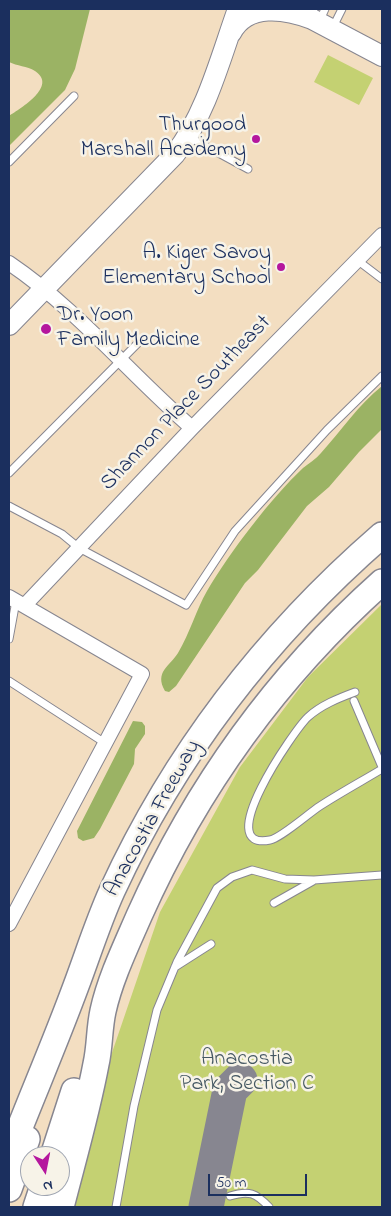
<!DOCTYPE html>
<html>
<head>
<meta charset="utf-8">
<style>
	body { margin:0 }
	#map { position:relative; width:391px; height:1216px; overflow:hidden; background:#f3dec1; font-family:"Indie Flower",sans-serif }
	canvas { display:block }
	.frame { position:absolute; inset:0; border:10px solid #1b2f5e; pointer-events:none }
	.north { position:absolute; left:20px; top:1146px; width:50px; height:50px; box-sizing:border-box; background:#f7f3e8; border:1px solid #9fa5b1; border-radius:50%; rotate:169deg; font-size:14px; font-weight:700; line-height:20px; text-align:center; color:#1b2f5e }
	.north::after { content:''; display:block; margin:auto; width:18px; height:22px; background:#b5179e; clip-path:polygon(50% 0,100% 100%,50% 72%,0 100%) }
	.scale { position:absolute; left:208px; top:1174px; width:99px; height:22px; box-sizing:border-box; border:2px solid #1b2f5e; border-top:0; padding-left:6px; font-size:15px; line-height:18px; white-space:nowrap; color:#1b2f5e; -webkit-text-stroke:4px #f7f3e8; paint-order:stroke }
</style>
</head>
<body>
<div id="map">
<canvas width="391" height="1216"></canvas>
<div class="frame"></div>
<div class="north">N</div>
<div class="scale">50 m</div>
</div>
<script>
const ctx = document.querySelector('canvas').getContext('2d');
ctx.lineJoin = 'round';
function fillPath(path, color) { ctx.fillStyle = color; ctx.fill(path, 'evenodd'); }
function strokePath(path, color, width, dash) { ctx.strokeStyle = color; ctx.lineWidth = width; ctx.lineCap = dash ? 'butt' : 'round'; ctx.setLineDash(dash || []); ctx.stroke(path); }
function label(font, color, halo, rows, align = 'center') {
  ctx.font = font + ' "Indie Flower",sans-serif'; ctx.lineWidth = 5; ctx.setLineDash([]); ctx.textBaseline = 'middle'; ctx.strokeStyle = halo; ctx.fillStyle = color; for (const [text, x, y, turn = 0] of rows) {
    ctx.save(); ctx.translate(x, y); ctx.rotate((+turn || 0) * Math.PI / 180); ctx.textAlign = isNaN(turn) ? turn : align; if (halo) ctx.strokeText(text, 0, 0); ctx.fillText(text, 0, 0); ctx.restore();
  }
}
const green = new Path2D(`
	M328,55L373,78L359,105L314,82Z
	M382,604V1207H69L103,1079L160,912L240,767L308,677Z`);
const forest = new Path2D(`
	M9,9H90L75,69L65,90L10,145L9,116C21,108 58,86 35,71C27,66 17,66 9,62Z
	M382,386V429L359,452L329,487L307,506L258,570L245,583L176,686L169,692L165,691C154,672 170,666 178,653C190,633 196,610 207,591C230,552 271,498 303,468C309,463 316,459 321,453C341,431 358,405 382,386Z
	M133,721L142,722L145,726V734L135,749L134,764L100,829L94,838L83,841L78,838L77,831Z`);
const taxiway = new Path2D(`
	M206,1207L230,1090L240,1080`);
const service = new Path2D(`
	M320,20L325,9
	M333,27L342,9
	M189,137L248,169
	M9,162L74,96
	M357,260L382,279
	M9,473L138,343
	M9,506L62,534L79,548L186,605L235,531L327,430L382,376
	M9,639L16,601
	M9,681L105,743
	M355,692C339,698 321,705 308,717C294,730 210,852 270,840C281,838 309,813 320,806C340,793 362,781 382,769
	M354,701L382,767
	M274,903L313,881
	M175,967L211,944
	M230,1196C249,1190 256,1193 269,1207
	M116,1207L134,1106L157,1010L177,962L217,888L232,877L252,870L285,879L314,880L382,875`);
const minor = new Path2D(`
	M9,263C77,309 130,374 192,428
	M9,597L142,674L9,924
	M25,605L192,428L382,235`);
const secondary = new Path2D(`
	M302,12L312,19L382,56
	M231,33C247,2 286,9 312,19
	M9,325L175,154C206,115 221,56 238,9`);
const motorway = new Path2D(`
	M9,1155C31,1098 55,1043 76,986C88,954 98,922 112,891C175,754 268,634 382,535
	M53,1156L74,1091
	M9,1189L27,1139
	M36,1207L43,1186
	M61,1207C73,1160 87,1112 96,1064C100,1047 99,1029 103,1011C110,979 126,946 139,916C196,788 278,675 382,582`);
const markers = [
	[256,139,5,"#b5179e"],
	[281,267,5,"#b5179e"],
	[46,329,6,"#b5179e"]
];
const poiNames = [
	["Thurgood",246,126],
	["Marshall Academy",246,151],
	["A. Kiger Savoy",271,254],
	["Elementary School",271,279],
	["Dr. Yoon",57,316,"left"],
	["Family Medicine",57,341,"left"]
];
const streetNames = [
	["Shannon Place Southeast",187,404,-46],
	["Anacostia Freeway",154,819,-61]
];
const parkNames = [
	["Anacostia",247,1060],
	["Park, Section C",247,1085]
];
fillPath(green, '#c4d172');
fillPath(forest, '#9bb364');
strokePath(taxiway, '#878690', 35);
strokePath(service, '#878690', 9);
strokePath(minor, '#878690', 16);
strokePath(secondary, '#878690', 22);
strokePath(motorway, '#878690', 28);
strokePath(service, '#fff', 7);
strokePath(minor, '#fff', 14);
strokePath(secondary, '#fff', 20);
strokePath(motorway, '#fff', 25);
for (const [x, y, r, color] of markers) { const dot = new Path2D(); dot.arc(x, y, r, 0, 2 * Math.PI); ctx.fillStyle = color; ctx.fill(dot); strokePath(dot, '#f7f3e8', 2); }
label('22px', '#1b2f5e', '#f7f3e8', poiNames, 'right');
label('22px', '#1b2f5e', '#f7f3e8', streetNames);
label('22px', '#455863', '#f7f3e8', parkNames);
</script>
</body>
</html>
